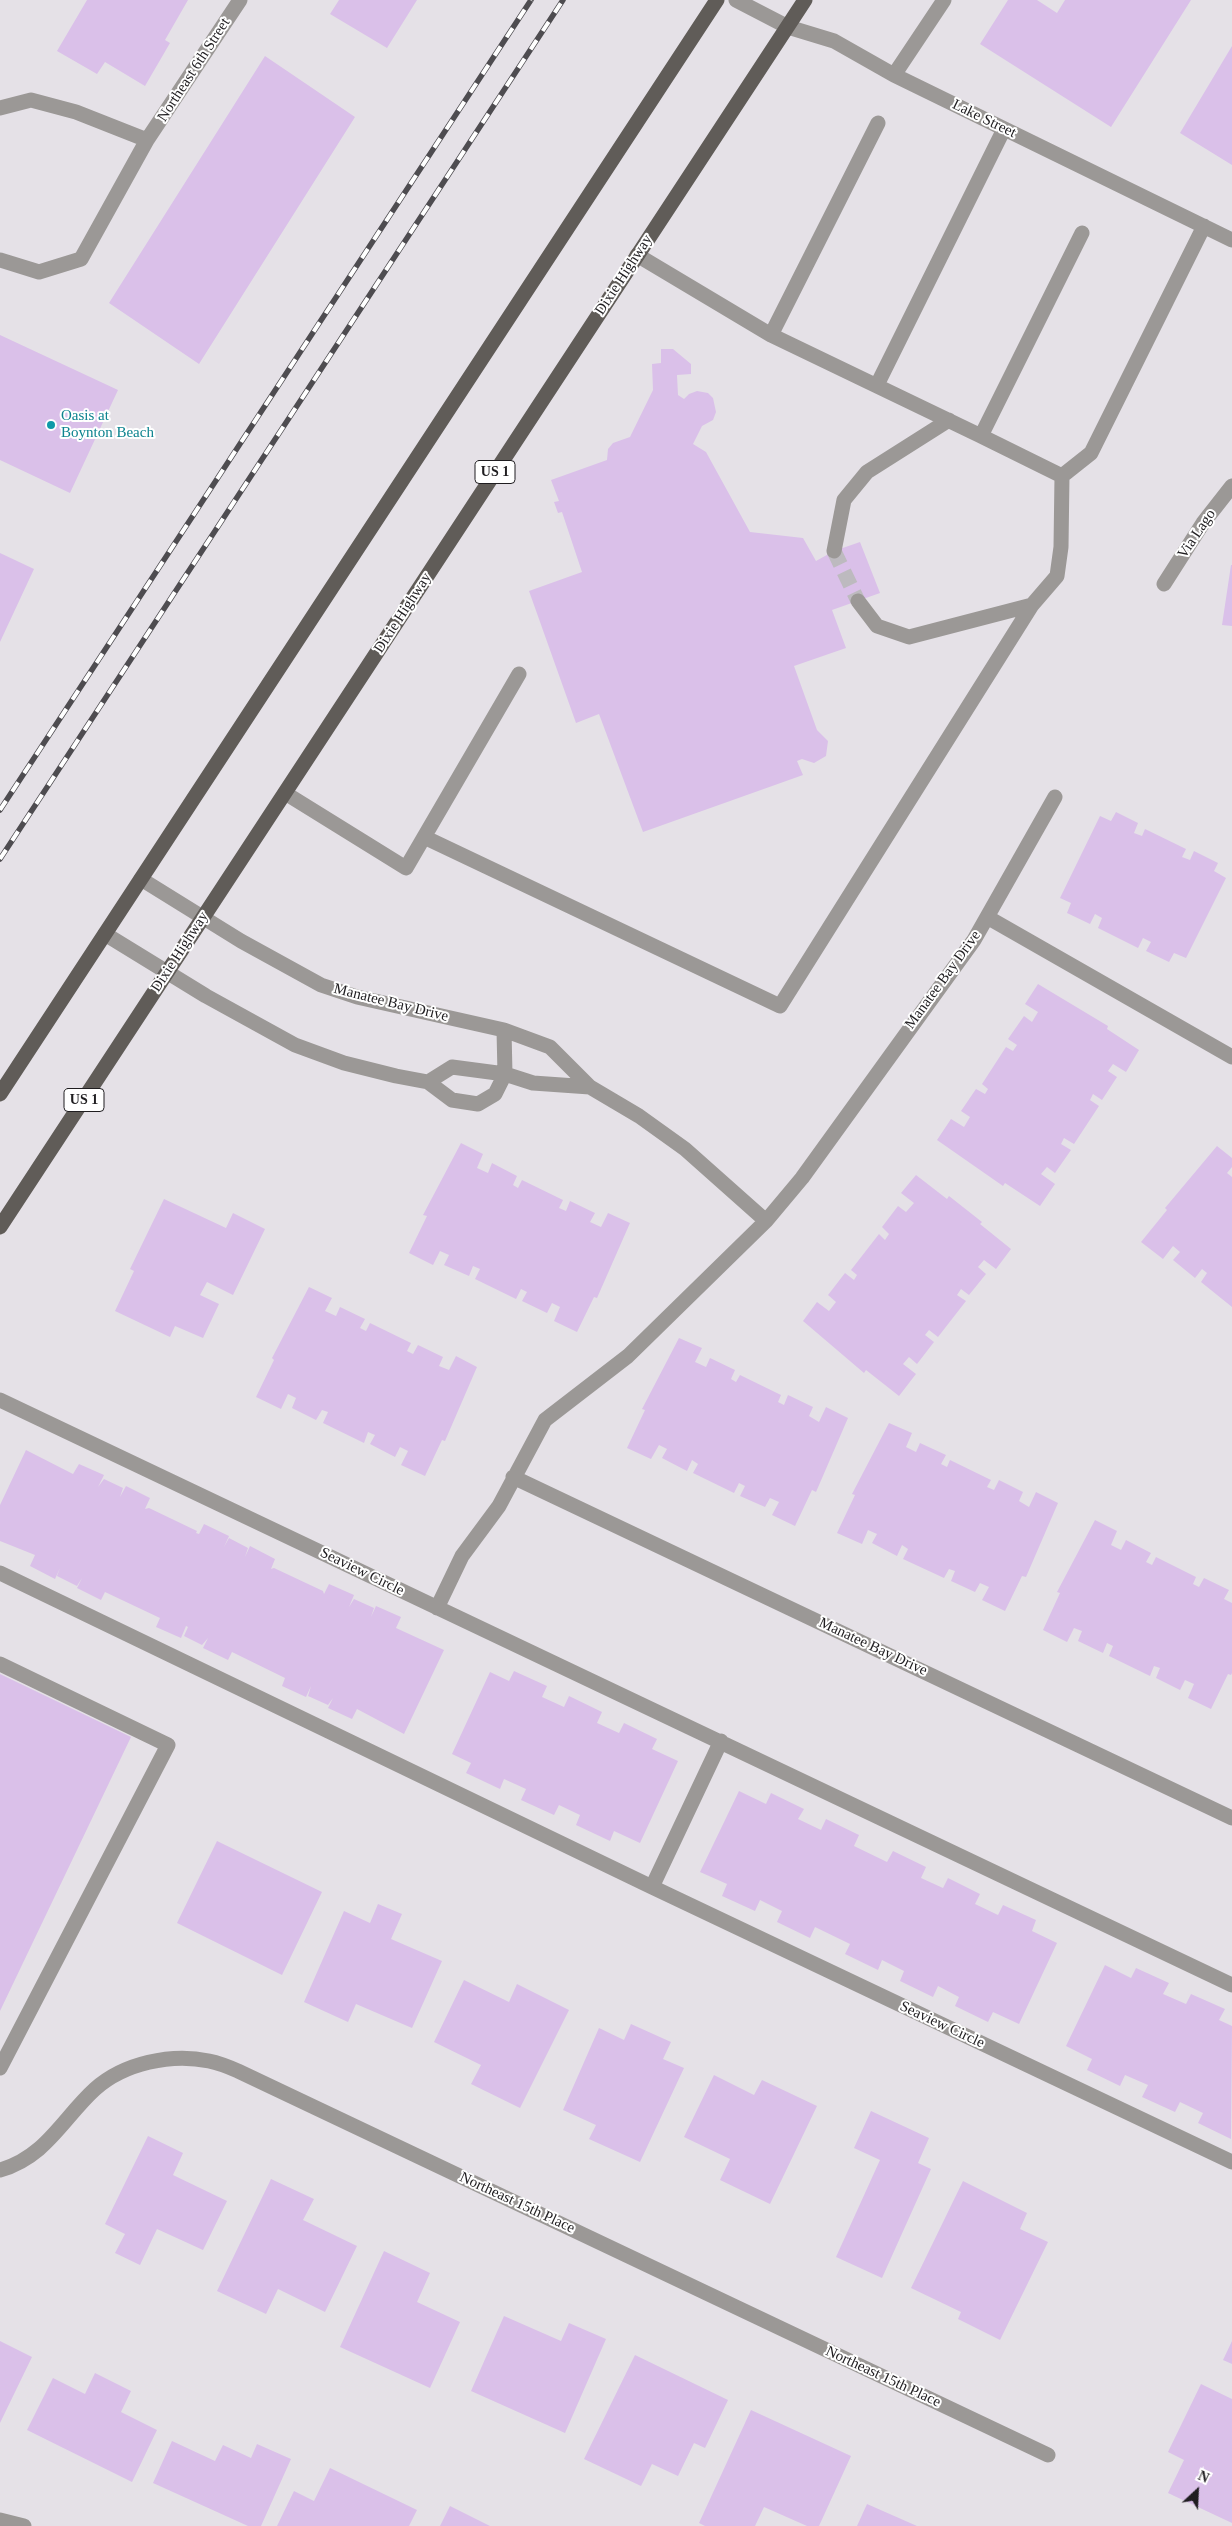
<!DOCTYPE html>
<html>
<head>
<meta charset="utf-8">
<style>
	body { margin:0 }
	#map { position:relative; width:1232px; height:2526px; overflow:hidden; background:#e5e1e7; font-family:Georgia,serif }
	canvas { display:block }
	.north { position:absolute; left:1172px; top:2466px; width:50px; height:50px; -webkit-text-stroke:4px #fff; paint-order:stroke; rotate:25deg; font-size:14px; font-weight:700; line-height:20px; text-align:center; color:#1f1d20 }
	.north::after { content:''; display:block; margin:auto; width:18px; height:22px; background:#1f1d20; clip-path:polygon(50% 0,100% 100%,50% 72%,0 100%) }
</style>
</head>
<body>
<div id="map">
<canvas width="1232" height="2526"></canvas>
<div class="north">N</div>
</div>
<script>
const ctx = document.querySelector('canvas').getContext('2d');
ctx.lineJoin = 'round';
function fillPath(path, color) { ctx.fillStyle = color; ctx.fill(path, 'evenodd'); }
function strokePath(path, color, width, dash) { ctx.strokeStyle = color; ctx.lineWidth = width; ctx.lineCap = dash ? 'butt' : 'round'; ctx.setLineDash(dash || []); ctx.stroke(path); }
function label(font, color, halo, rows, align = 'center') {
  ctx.font = font + ' Georgia,serif'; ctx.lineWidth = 4; ctx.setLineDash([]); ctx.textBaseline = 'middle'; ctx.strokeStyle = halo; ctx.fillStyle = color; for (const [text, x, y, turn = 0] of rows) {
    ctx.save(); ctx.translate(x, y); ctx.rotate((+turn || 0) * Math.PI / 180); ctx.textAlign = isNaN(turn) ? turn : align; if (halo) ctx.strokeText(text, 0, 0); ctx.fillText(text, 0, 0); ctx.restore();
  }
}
const building = new Path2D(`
	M87,0H188L165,40L170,43L145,86L105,62L97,74L57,51Z
	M339,0H417L387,48L330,14Z
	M1008,0H1037L1057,13L1065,0H1191L1111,127L980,44Z
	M1232,46V165L1180,133Z
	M265,56L355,117L199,364L109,303Z
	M0,335L118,390L70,493L0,460Z
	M661,349H673L691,364V374L677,375L678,395L684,399L689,394L697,391L708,393L713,398L716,412L713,420L702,426L693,444L706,452L750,532L803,538L816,561L834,551L860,542L880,593L832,610L846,648L794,666L817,730L828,741L826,756L814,763L802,759L797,761L803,775L643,832L599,714L576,723L529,591L582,572L562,512L558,513L554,502L559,501L551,480L607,460L608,449L613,443L630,437L653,390L652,364L661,363Z
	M0,553L34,569L0,642Z
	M1231,565H1232V626L1222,625Z
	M1116,812L1138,823L1134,833L1142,836L1145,829L1186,849L1182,857L1190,860L1194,851L1218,863L1214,871L1226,878L1186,958L1174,953L1169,962L1146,951L1151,942L1143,938L1138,948L1098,928L1102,918L1095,914L1090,924L1067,913L1071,903L1060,898L1100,816L1111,821Z
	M1038,984L1108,1026L1107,1029L1139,1050L1126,1072L1113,1064L1108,1071L1117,1077L1102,1100L1093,1094L1090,1100L1099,1106L1074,1144L1064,1138L1061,1144L1071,1150L1055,1173L1047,1167L1041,1174L1055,1184L1040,1206L1005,1183L1003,1186L937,1140L951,1119L964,1127L970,1117L961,1111L976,1089L985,1094L988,1089L982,1084L1006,1047L1013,1051L1017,1045L1008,1039L1024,1016L1032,1022L1038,1012L1025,1004Z
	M461,1143L483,1154L477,1168L488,1173L492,1163L517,1176L513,1185L518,1188L522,1180L563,1200L559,1208L566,1211L570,1201L595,1213L590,1222L601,1227L608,1213L630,1223L597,1298L594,1297L577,1332L554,1321L560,1307L552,1303L547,1313L522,1301L527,1292L521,1289L516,1299L475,1279L480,1269L473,1266L469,1276L444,1265L449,1255L440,1251L433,1265L409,1253L427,1216L423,1215Z
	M1217,1146L1232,1158V1167L1227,1173L1232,1177V1307L1201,1282L1207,1273L1202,1269L1195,1278L1173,1260L1180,1252L1173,1246L1163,1259L1141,1242L1167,1210L1165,1208Z
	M916,1175L947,1199L949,1196L982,1222L980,1224L1011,1249L996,1269L984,1260L978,1267L986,1274L969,1295L961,1289L957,1295L966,1301L938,1337L929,1330L925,1335L934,1342L917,1364L909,1357L903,1364L916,1374L899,1396L866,1370L864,1373L803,1321L817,1302L829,1311L836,1302L828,1295L845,1273L854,1280L857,1275L851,1270L879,1234L885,1240L889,1234L882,1227L898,1206L906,1212L914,1203L901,1193Z
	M164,1199L226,1228L233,1213L265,1229L233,1295L207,1282L200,1295L219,1304L203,1338L175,1326L170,1337L115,1311L134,1271L130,1269Z
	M309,1287L332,1298L325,1311L336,1316L340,1307L365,1319L360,1328L366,1331L370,1323L411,1343L407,1351L413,1354L418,1345L443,1357L439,1366L449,1370L456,1356L477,1367L445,1441L442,1440L425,1476L401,1465L408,1451L400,1447L395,1457L370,1444L375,1435L368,1432L364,1443L323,1423L328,1412L322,1410L316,1420L292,1408L296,1398L288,1394L281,1409L256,1397L274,1360L272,1358Z
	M679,1338L702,1348L695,1362L706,1367L710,1358L735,1370L731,1379L736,1382L740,1375L781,1395L778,1402L784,1405L788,1395L813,1407L809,1416L819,1422L826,1407L848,1418L816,1492L812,1490L795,1526L772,1515L779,1502L770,1498L765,1507L740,1496L745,1486L739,1483L734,1493L693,1473L698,1464L692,1460L687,1471L662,1458L667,1449L659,1445L651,1459L627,1448L645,1410L642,1409Z
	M889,1423L912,1433L906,1447L916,1452L920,1443L946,1455L941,1464L947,1467L950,1460L991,1480L987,1487L994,1490L999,1480L1023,1492L1019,1501L1029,1507L1036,1492L1058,1503L1026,1577L1022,1576L1005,1611L982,1600L989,1587L980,1583L975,1592L951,1581L955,1571L949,1569L944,1578L903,1559L908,1549L902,1545L897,1556L872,1543L877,1534L868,1530L862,1544L837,1533L855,1495L852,1494Z
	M26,1450L73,1474L79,1464L104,1475L98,1487L104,1479L123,1488L120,1497L126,1486L150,1498L145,1509L149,1508L197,1531L196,1533L199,1534L204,1524L229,1536L224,1547L229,1538L248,1548L245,1557L250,1546L275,1559L271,1569L274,1568L323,1591L324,1594L329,1584L354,1595L349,1607L354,1599L374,1608L371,1617L376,1606L401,1617L396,1628L444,1650L404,1734L357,1709L352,1719L328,1708L333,1698L328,1705L308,1696L311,1686L306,1697L282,1686L285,1678L232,1652L228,1660L203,1648L208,1638L202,1645L184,1636L188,1627L186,1626L181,1638L156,1627L160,1618L105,1592L101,1600L77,1588L82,1578L77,1586L57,1576L60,1568L55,1579L30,1566L35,1555L0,1541V1505Z
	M1095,1520L1117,1531L1111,1545L1121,1550L1126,1540L1151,1553L1146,1562L1152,1565L1156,1557L1196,1577L1193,1584L1199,1587L1204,1578L1229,1590L1224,1599L1232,1603V1673L1231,1675L1228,1674L1211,1709L1188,1698L1194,1684L1185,1680L1180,1690L1156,1678L1160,1668L1154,1666L1150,1676L1109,1656L1113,1646L1107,1643L1103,1653L1078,1641L1082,1631L1074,1628L1067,1642L1043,1630L1060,1593L1057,1592Z
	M514,1671L547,1686L542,1697L564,1707L569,1696L602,1712L597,1723L619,1733L624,1723L657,1739L652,1749L678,1761L640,1843L614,1831L610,1841L576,1825L580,1815L559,1805L554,1815L521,1800L526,1789L504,1779L500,1789L466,1773L471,1763L452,1754L490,1672L509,1681Z
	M0,1674L131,1737L0,2011Z
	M739,1791L766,1804L771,1793L804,1809L798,1819L821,1830L826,1819L859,1835L854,1846L887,1862L893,1851L926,1867L921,1878L943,1888L948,1878L980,1894L975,1904L998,1915L1003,1905L1036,1920L1032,1931L1057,1943L1019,2024L993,2012L988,2022L955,2006L959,1997L938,1986L933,1997L900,1981L904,1971L882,1960L878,1970L845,1954L850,1944L815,1927L810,1938L777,1922L782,1911L760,1900L755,1911L722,1896L727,1884L700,1872Z
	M217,1841L322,1892L282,1975L177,1923Z
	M378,1904L402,1914L391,1939L442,1961L412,2028L356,2004L348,2022L304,2002L344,1911L370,1923Z
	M1105,1965L1131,1978L1136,1968L1169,1983L1163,1994L1186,2004L1191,1994L1225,2009L1219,2020L1232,2026L1231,2139L1198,2123L1203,2113L1180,2102L1175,2112L1142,2097L1148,2085L1125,2075L1120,2086L1087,2070L1092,2059L1066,2046Z
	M464,1980L509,2002L517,1984L569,2010L520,2108L471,2084L481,2065L434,2042Z
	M631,2024L671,2042L663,2059L684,2068L640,2162L589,2139L596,2125L563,2110L599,2028L624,2040Z
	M714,2075L754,2095L762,2080L817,2106L770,2204L720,2180L730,2159L684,2137Z
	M871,2111L929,2138L918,2163L931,2169L882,2278L836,2257L880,2160L854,2148Z
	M148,2136L183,2153L173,2175L227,2201L203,2250L157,2229L140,2265L115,2253L125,2234L105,2224Z
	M271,2179L314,2199L303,2220L357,2246L325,2312L278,2289L266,2314L217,2291Z
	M963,2181L1027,2213L1020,2229L1048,2242L1000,2340L958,2319L961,2312L911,2288Z
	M384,2251L430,2273L417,2302L460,2322L430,2388L340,2347Z
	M504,2316L561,2341L569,2323L606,2339L565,2433L471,2391Z
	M0,2341L32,2357L0,2423Z
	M1232,2341V2364L1223,2360Z
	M635,2355L728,2400L705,2448L694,2443L678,2476L652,2464L641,2486L584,2459Z
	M95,2373L131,2391L121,2412L157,2430L132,2482L27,2430L53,2378L85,2394Z
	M1201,2384L1232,2399V2523L1168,2493L1184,2460L1168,2452Z
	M751,2410L851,2456L819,2526H807L764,2507L755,2526H705L699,2523Z
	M172,2441L215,2461L223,2445L251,2458L257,2444L291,2459L261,2526H248L153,2483Z
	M330,2468L417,2510L409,2526H277L294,2491L314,2501Z
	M867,2504L917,2526H857Z
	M450,2506L490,2526H440Z`);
const minorTunnel = new Path2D(`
	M834,551L858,601`);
const minor = new Path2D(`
	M736,0L788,27L834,41L894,75L1232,240
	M894,75L944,0
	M0,108L31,100L76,112L147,140
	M637,255L771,335L981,436L1082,233
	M0,260L39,272L81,259L147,140L240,0
	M771,335L878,123
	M877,385L1004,129
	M981,436L1062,476
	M1062,476L1091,453L1204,226
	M834,551L844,500L867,472L949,420
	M1164,584L1203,523L1232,486
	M858,601L877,626L909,637L1032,605L1057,576L1061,547L1062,476
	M285,793L406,868L519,674
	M424,837L780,1006L1032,605
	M141,879L241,941L321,985L357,997L504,1030L550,1047L590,1087L639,1116L685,1149L766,1221
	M987,917L1232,1057
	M105,934L206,996L295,1045L344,1063L396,1076L428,1082L452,1100L478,1104L495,1094L505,1074L533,1083L590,1087
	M428,1082L452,1067L505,1074L504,1030
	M0,1400L1232,1985
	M513,1477L1232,1818
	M0,1573L652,1887L1232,2162
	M437,1608L462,1556L499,1506L545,1420L628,1356L766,1221L802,1178L974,940L1055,797
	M0,1664L168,1745L0,2068
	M652,1887L721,1741
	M0,2170C46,2157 63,2118 95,2089C124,2063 171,2053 209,2061C219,2063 229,2067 238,2071L1048,2455
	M0,2520L24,2526`);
const major = new Path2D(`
	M0,1094L717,0
	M0,1227L805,0`);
const rail = new Path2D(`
	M0,810L531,0
	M0,859L563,0`);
const markers = [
	[51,425,5,"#0f9aa8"]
];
const shields = [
	[495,472,40],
	[84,1100,40]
];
const shieldNames = [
	["US 1",495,472],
	["US 1",84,1100]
];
const streetNames = [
	["Northeast 6th Street",194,70,-57],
	["Lake Street",984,119,26],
	["Dixie Highway",624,275,-57],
	["Via Lago",1197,534,-56],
	["Dixie Highway",403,613,-57],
	["Dixie Highway",180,952,-57],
	["Manatee Bay Drive",943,980,-54],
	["Manatee Bay Drive",391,1003,14],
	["Seaview Circle",362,1572,26],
	["Manatee Bay Drive",873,1647,25],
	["Seaview Circle",942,2025,25],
	["Northeast 15th Place",517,2203,25],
	["Northeast 15th Place",883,2377,25]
];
const cultureNames = [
	["Oasis at",61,416],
	["Boynton Beach",61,433]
];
fillPath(building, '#dac0e9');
strokePath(minorTunnel, '#bdbabf', 15, [15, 8]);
strokePath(minor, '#9b9896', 15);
strokePath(major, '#605c58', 15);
strokePath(rail, '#4e4c50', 5.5);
strokePath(rail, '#fff', 4, [11]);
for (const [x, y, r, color] of markers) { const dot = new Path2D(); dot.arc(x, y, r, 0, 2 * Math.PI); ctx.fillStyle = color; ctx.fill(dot); strokePath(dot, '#fff', 2); }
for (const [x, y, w] of shields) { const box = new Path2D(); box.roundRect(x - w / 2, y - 11.5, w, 23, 4); ctx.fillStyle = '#fff'; ctx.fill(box); strokePath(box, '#1f1d20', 1); }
label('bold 14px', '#1f1d20', null, shieldNames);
label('15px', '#1f1d20', '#fff', streetNames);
label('15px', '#0d838f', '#fff', cultureNames, 'left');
</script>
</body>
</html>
